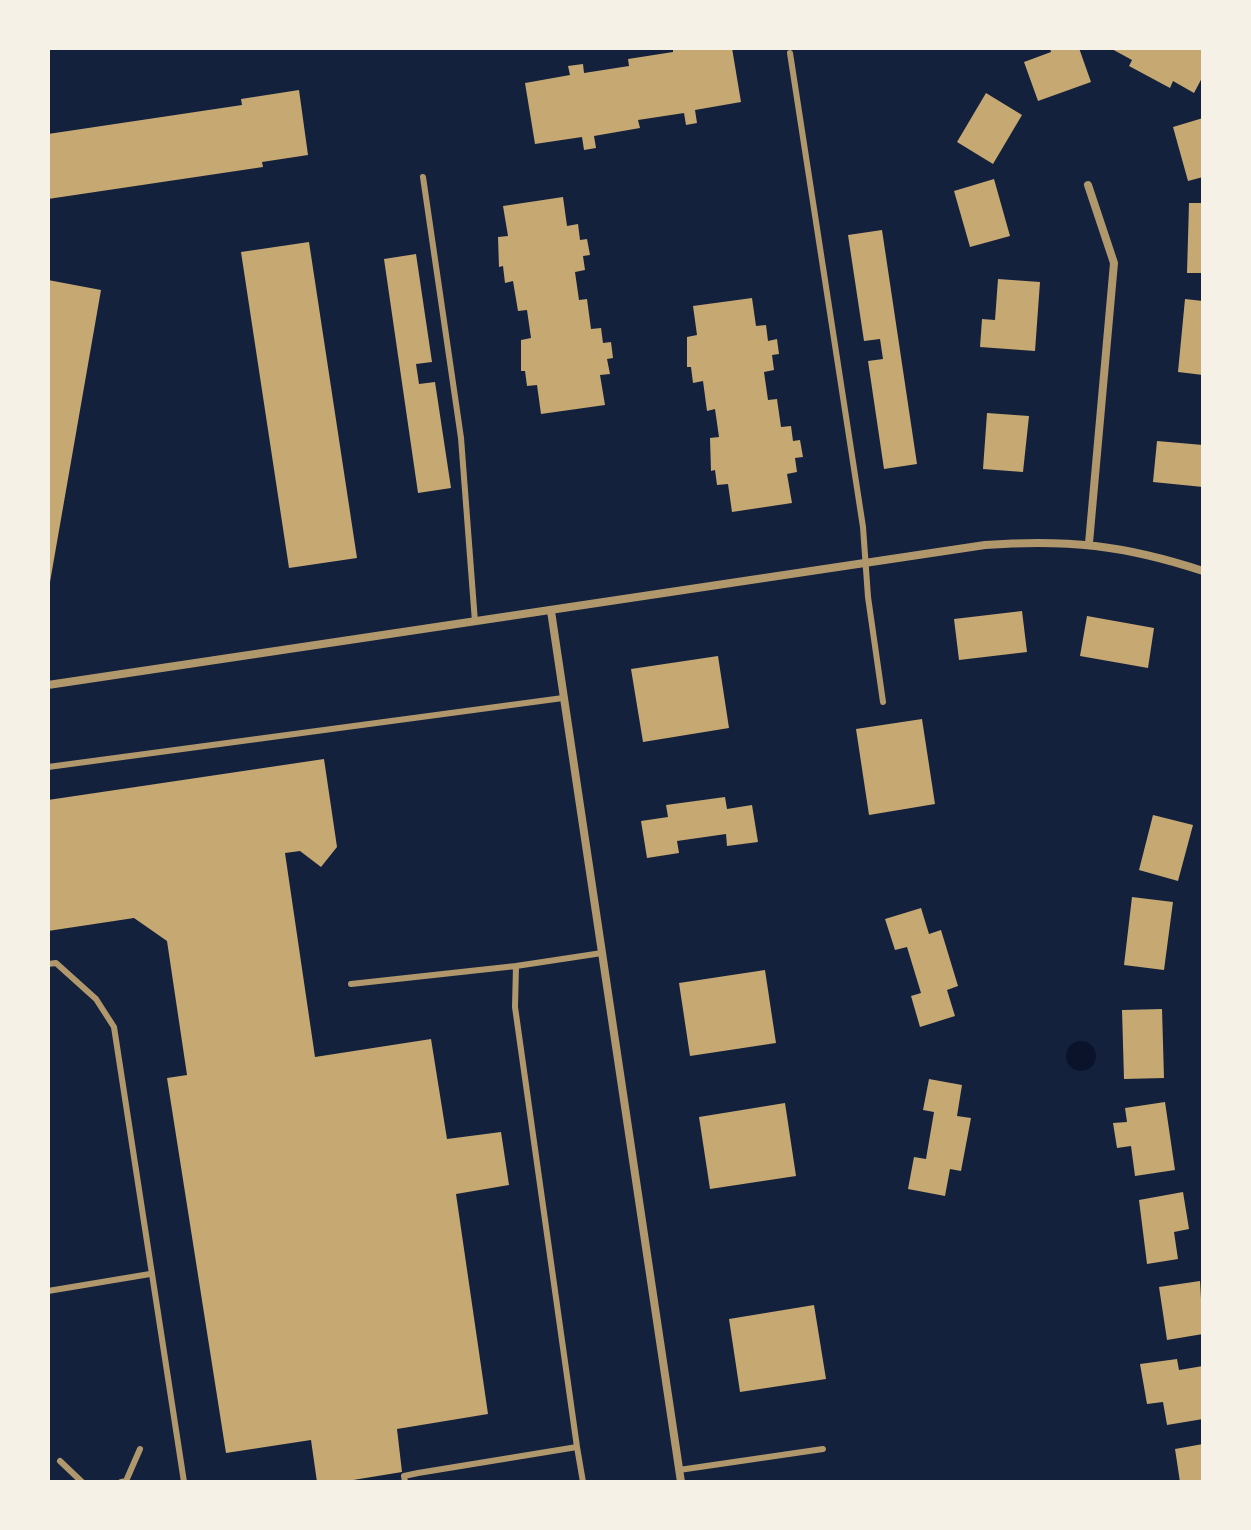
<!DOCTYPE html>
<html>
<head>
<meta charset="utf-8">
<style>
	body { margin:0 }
	#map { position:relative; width:1251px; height:1530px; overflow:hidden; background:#14213d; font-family:"Nunito Sans",sans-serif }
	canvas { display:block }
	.frame { position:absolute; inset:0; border:50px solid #f6f1e7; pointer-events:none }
</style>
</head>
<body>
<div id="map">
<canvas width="1251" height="1530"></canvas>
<div class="frame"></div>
</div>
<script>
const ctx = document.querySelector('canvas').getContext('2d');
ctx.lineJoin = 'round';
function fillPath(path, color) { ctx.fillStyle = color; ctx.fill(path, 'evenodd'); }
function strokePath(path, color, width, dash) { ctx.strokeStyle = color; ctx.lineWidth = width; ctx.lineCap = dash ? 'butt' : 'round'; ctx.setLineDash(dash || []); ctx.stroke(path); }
const water = new Path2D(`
	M1066 1056a15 15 0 1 1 30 0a15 15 0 1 1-30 0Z`);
const building = new Path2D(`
	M673,48H732L741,102L695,110L697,123L686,125L684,113L638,120L640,128L594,136L596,148L584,150L582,137L535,144L525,83L570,75L568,66L583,64L584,73L629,66L628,59L673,52Z
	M1050,48H1079L1091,82L1038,101L1024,62L1051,52Z
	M1110,48H1203V76L1194,93L1173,81L1170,88L1129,66L1132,60Z
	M299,90L308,155L262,162L263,167L48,199V134L242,105L241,99Z
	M986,93L1022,115L993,164L957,142Z
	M1203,118V177L1188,181L1173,127Z
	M994,179L1010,236L970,247L954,191Z
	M563,197L567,226L578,224L580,240L587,239L590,255L583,256L585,270L575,272L579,300L587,299L591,329L601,328L603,343L611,342L613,358L607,359L610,374L600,375L605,405L541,414L537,385L527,386L525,371H521V340L531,338L527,310L518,311L513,281L505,283L503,266L499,267L498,237L508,236L503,206Z
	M1189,203H1203V273H1187Z
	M882,230L917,464L884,469L868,361L883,359L880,339L864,341L848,235Z
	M309,242L357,558L289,568L241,252Z
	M416,254L432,362L416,364L419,384L435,382L451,488L418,493L384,259Z
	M998,279L1040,282L1035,351L980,347L982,319L995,320Z
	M48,280L101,290L50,582H48Z
	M752,298L756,326L766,325L768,341L777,339L779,354L772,355L774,370L764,372L768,400L777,399L781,427L791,426L793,441L800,440L803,457L795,458L797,472L787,474L792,503L732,512L728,484L717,485L715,470L711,471L710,438L719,437L715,409L707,411L703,381L693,383L691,367H687V337L697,335L693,306Z
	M1185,299L1203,301V375L1178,372Z
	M987,413L1029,416L1023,472L983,469Z
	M1157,441L1203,445V487L1153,482Z
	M1022,611L1027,652L959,660L954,619Z
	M1087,616L1154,628L1148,668L1080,656Z
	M718,656L729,728L643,742L631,669Z
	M922,719L935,804L869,815L856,729Z
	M324,759L337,847L321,867L300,851L285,853L315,1057L431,1039L447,1139L501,1132L509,1185L456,1194L488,1414L397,1429L402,1472L341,1482H317L311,1440L226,1453L167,1078L187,1075L167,941L134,918L48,931V800Z
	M725,797L727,809L752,805L758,842L727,846L726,834L677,841L679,853L647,858L641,821L668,817L666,805Z
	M1153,815L1193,825L1178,881L1139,870Z
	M1132,897L1173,902L1164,970L1124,965Z
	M921,908L929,934L941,930L958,986L947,990L955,1016L920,1027L911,996L921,993L907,947L895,950L885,919Z
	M765,970L776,1043L690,1056L679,983Z
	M1162,1009L1164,1078L1124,1079L1122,1010Z
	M929,1079L962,1085L957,1116L971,1118L961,1171L950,1169L945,1196L908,1189L914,1157L926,1159L934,1112L923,1110Z
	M1165,1102L1175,1170L1135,1176L1131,1146L1117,1148L1113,1123L1127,1122L1125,1108Z
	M785,1103L796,1176L710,1189L699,1117Z
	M1183,1192L1189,1229L1174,1232L1178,1259L1147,1264L1139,1200Z
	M1200,1281L1203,1334L1167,1340L1159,1287Z
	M814,1305L826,1379L740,1392L729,1319Z
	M1177,1359L1179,1370L1203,1366V1419L1167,1425L1163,1402L1147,1404L1140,1364Z
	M1203,1444V1482H1180L1175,1449Z`);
const service = new Path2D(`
	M790,53L863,527L868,597L883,702
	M423,177L461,438L475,622
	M48,767L563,698
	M48,964L56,963L96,999L114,1027L184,1482
	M351,984L516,966
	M48,1291L150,1274
	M577,1447L515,1007L516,966L602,953
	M60,1461L82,1482
	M679,1470L823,1449
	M121,1482L126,1481L140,1449
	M405,1482L404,1476L418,1473L577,1447L583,1482`);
const minor = new Path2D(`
	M1088,185L1114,263L1089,543
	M551,611L681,1482
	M48,685L985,545C1067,539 1124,545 1203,571`);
fillPath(water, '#0b132b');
fillPath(building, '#c6a872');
strokePath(service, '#b1986c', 6);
strokePath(minor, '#b1986c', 8);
</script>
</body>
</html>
